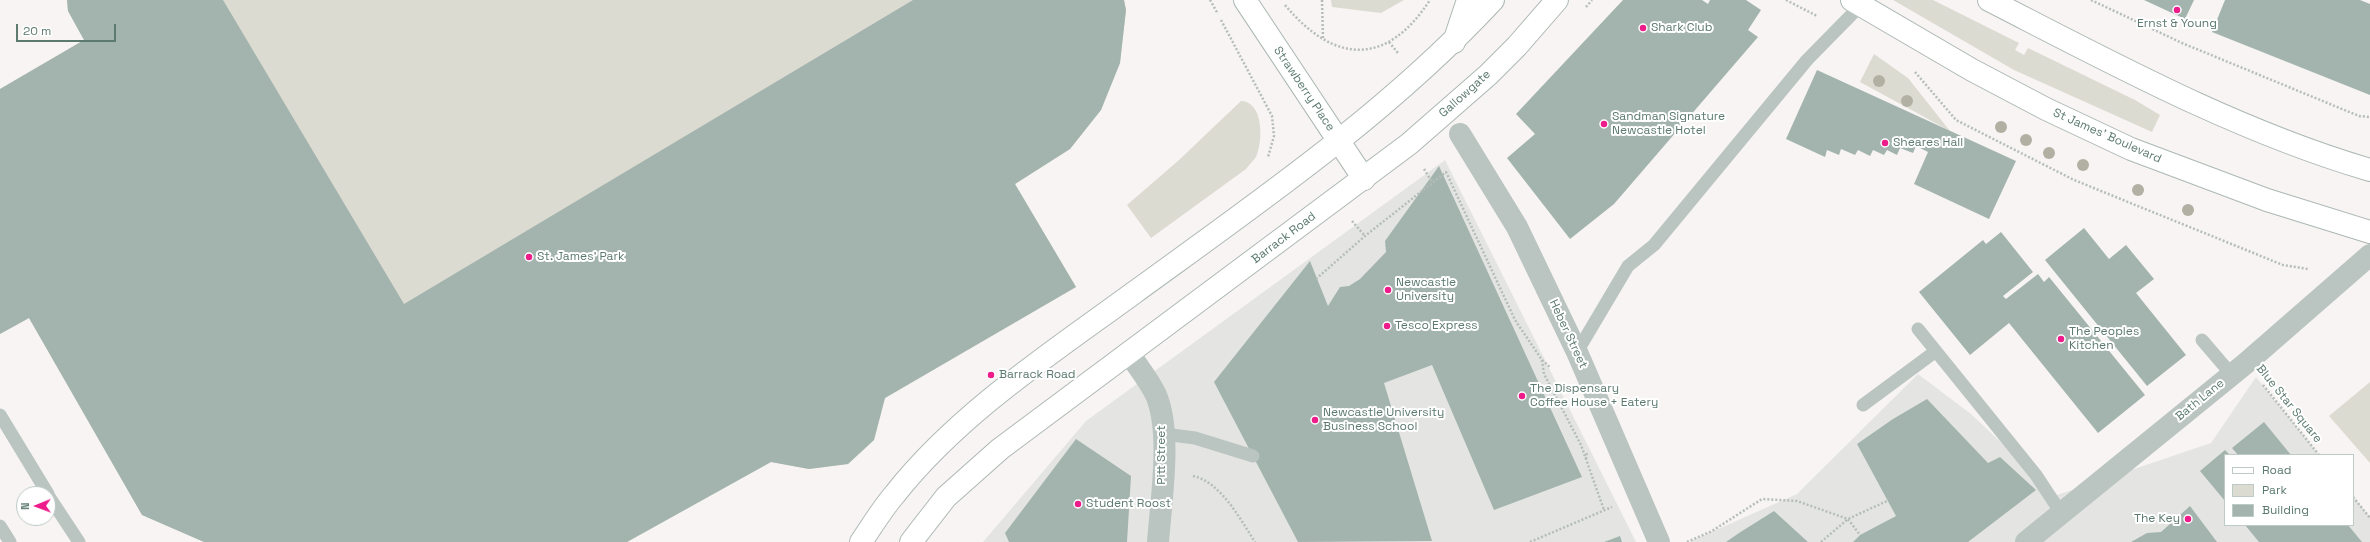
<!DOCTYPE html>
<html>
<head>
<meta charset="utf-8">
<style>
	body { margin:0 }
	#map { position:relative; width:2370px; height:542px; overflow:hidden; background:#f7f4f3; font-family:"Space Grotesk",sans-serif }
	canvas { display:block }
	.legend { position:absolute; left:2224px; top:454px; width:130px; height:72px; box-sizing:border-box; background:#fff; border:1px solid #becac6; margin:0; padding:5px 7px; list-style:none; font-size:12px; color:#5c7a70 }
	.legend li { display:flex; align-items:center; gap:8px; height:20px }
	.legend b { width:20px; border:1px solid #becac6 }
	.north { position:absolute; left:16px; top:486px; width:40px; height:40px; box-sizing:border-box; background:#fff; border:1px solid #becac6; border-radius:50%; rotate:269deg; font-size:11px; font-weight:700; line-height:16px; text-align:center; color:#5c7a70 }
	.north::after { content:''; display:block; margin:auto; width:14px; height:18px; background:#ee1b8a; clip-path:polygon(50% 0,100% 100%,50% 72%,0 100%) }
	.scale { position:absolute; left:16px; top:24px; width:100px; height:18px; box-sizing:border-box; border:2px solid #5c7a70; border-top:0; padding-left:5px; font-size:12px; line-height:14px; white-space:nowrap; color:#5c7a70; -webkit-text-stroke:3px #fff; paint-order:stroke }
</style>
</head>
<body>
<div id="map">
<canvas width="2370" height="542"></canvas>
<ul class="legend">
<li><b style="height:5px;background:#fff"></b>Road</li>
<li><b style="height:11px;background:#dcdbd2"></b>Park</li>
<li><b style="height:11px;background:#a3b4ae"></b>Building</li>
</ul>
<div class="north">N</div>
<div class="scale">20 m</div>
</div>
<script>
const ctx = document.querySelector('canvas').getContext('2d');
ctx.lineJoin = 'round';
function fillPath(path, color) { ctx.fillStyle = color; ctx.fill(path, 'evenodd'); }
function strokePath(path, color, width, dash) { ctx.strokeStyle = color; ctx.lineWidth = width; ctx.lineCap = dash ? 'butt' : 'round'; ctx.setLineDash(dash || []); ctx.stroke(path); }
function label(font, color, halo, rows, align = 'center') {
  ctx.font = font + ' "Space Grotesk",sans-serif'; ctx.lineWidth = 4; ctx.setLineDash([]); ctx.textBaseline = 'middle'; ctx.strokeStyle = halo; ctx.fillStyle = color; for (const [text, x, y, turn = 0] of rows) {
    ctx.save(); ctx.translate(x, y); ctx.rotate((+turn || 0) * Math.PI / 180); ctx.textAlign = isNaN(turn) ? turn : align; if (halo) ctx.strokeText(text, 0, 0); ctx.fillText(text, 0, 0); ctx.restore();
  }
}
const built = new Path2D(`
	M1445,160L1636,542H983L1086,421Z
	M1918,374L1971,414L2057,495L2211,443L2256,377L2319,455H2225V525H2353V496L2370,517V542H1689L1797,494Z`);
const green = new Path2D(`
	M67,0H1124L1126,10L1120,63L1101,110L1070,149L1015,184L1076,287L885,398L874,440L848,464L809,469L771,462L627,542H204L142,515L29,318L0,334V89L84,40L68,11Z
	M1331,0H1404L1381,13L1332,7Z
	M1893,0H1933L2019,43L2015,50L2024,55L2028,48L2135,100L2160,115L2152,132L2014,70Z
	M1874,54L1908,78L1950,131L1860,82Z
	M1241,101C1264,102 1263,141 1256,157C1253,161 1249,165 1246,169L1151,238L1127,205L1179,160Z
	M2370,382V463L2329,416Z`);
const building = new Path2D(`
	M67,0H223L404,304L913,0H1124L1126,10L1120,63L1101,110L1070,149L1015,184L1076,287L885,398L874,440L848,464L809,469L771,462L627,542H204L142,515L29,318L0,334V89L84,40L68,11Z
	M1623,0H1702L1708,4L1710,0H1746L1761,10L1748,30L1758,37L1614,204L1570,239L1507,158L1535,134L1516,114Z
	M2144,0H2194L2185,19Z
	M2225,0H2360L2370,4V95L2212,32Z
	M1817,70L2016,161L1989,219L1914,184L1928,152L1916,146L1913,153L1900,148L1897,155L1887,150L1884,155L1873,150L1870,156L1858,150L1855,155L1841,149L1839,155L1827,150L1825,157L1786,139Z
	M1439,166L1582,477L1494,510L1432,365L1384,383L1432,541L1298,542L1214,382L1310,261L1328,306L1340,287L1349,286L1360,279L1386,252L1385,241Z
	M2084,228L2109,259L2126,245L2154,279L2136,293L2186,355L2147,386L2045,260Z
	M2001,232L2033,272L2003,296L2006,299L2038,274L2044,282L2049,277L2145,395L2098,433L2009,323L1970,355L1919,292L1983,240L1986,244Z
	M1927,399L1988,463L2000,457L2036,490L1968,542H1853L1860,535L1896,516L1857,444L1893,419Z
	M2264,422L2291,455H2238L2232,448Z
	M1076,439L1131,476L1127,542H1009L1005,533Z
	M2225,450L2230,455H2225V501L2200,471Z
	M2190,506L2217,542H2131L2147,533L2161,532Z
	M1774,511L1808,542H1726L1739,533Z
	M2245,525H2348L2362,542H2259Z
	M1620,536L1622,542H1604Z`);
const path = new Path2D(`
	M1210,0L1218,14
	M1322,0L1323,39
	M1786,0L1817,16
	M2091,0L2182,43L2359,116L2370,117
	M1285,5C1335,65 1387,66 1430,0
	M1586,7L1592,0
	M1221,20L1272,116L1274,136L1268,157
	M1389,42L1398,53
	M1915,72L1956,120L2074,180L2283,265L2308,269
	M1424,169L1432,182
	M1352,221L1365,236
	M1316,279L1365,236L1446,172L1515,320L1542,360L1551,368
	M1542,360L1544,374L1581,445L1604,510
	M2263,385L2319,455
	M1586,459L1587,452
	M1193,476C1221,482 1240,519 1255,542
	M2353,497L2370,518
	M1530,542L1612,507
	M1687,542L1712,531L1762,499L1797,501L1848,519L1860,535
	M1821,542L1848,519L1887,501`);
const lane = new Path2D(`
	M1918,329L2036,475L2061,513
	M2202,340L2232,375
	M1577,352L1628,266L1654,245L1807,60L1861,5
	M1863,405L1936,351
	M0,415L48,494
	M1164,434L1195,438L1253,456
	M48,495L79,542
	M0,526L10,542`);
const street = new Path2D(`
	M1460,134L1517,227L1577,352L1659,542
	M1129,353C1138,367 1149,380 1156,395C1172,432 1161,501 1158,542
	M2026,542L2245,364L2370,255`);
const secondary = new Path2D(`
	M1245,0L1364,179
	M1454,42L1468,0`);
const primary = new Path2D(`
	M1852,0L1972,70L2046,109L2131,149L2267,200L2370,232
	M1989,0C2112,63 2237,131 2370,170
	M861,542C872,526 882,509 895,494C959,413 1053,352 1135,292C1260,201 1388,113 1493,0
	M911,542L946,497L1000,449L1409,144L1488,75L1517,46L1557,0`);
const trees = [
	[1879,81],
	[1907,101],
	[2001,127],
	[2026,140],
	[2049,153],
	[2083,165],
	[2138,190],
	[2188,210]
];
const markers = [
	[2177,10,4,"#ee1b8a"],
	[1643,28,4,"#ee1b8a"],
	[1604,124,4,"#ee1b8a"],
	[1885,143,4,"#ee1b8a"],
	[529,257,4,"#ee1b8a"],
	[1388,290,4,"#ee1b8a"],
	[1387,326,4,"#ee1b8a"],
	[2061,339,4,"#ee1b8a"],
	[991,375,4,"#ee1b8a"],
	[1522,396,4,"#ee1b8a"],
	[1315,420,4,"#ee1b8a"],
	[1078,504,4,"#ee1b8a"],
	[2188,519,4,"#ee1b8a"]
];
const poiNames = [
	["Ernst & Young",2177,24,"center"],
	["Shark Club",1651,28],
	["Sandman Signature",1612,117],
	["Newcastle Hotel",1612,131],
	["Sheares Hall",1893,143],
	["St. James' Park",537,257],
	["Newcastle",1396,283],
	["University",1396,297],
	["Tesco Express",1395,326],
	["The Peoples",2069,332],
	["Kitchen",2069,346],
	["Barrack Road",999,375],
	["The Dispensary",1530,389],
	["Coffee House + Eatery",1530,403],
	["Newcastle University",1323,413],
	["Business School",1323,427],
	["Student Roost",1086,504],
	["The Key",2180,519,"right"]
];
const streetNames = [
	["Strawberry Place",1304,89,56],
	["Gallowgate",1465,94,-42],
	["St James' Boulevard",2107,136,24],
	["Barrack Road",1284,238,-37],
	["Heber Street",1568,334,65],
	["Bath Lane",2200,400,-39],
	["Blue Star Square",2289,404,51],
	["Pitt Street",1162,455,-90]
];
fillPath(built, '#e4e5e3');
fillPath(green, '#dcdbd2');
fillPath(building, '#a3b4ae');
strokePath(secondary, '#adb9b5', 24);
strokePath(primary, '#acb8b4', 24);
strokePath(path, '#b5bdba', 2.5, [2, 2]);
strokePath(lane, '#bac4c1', 13);
strokePath(street, '#bac4c1', 22);
strokePath(secondary, '#fff', 22);
strokePath(primary, '#fff', 22);
ctx.fillStyle = '#b1b0a2';
for (const [x, y] of trees) { ctx.beginPath(); ctx.arc(x, y, 6, 0, 2 * Math.PI); ctx.fill(); }
for (const [x, y, r, color] of markers) { const dot = new Path2D(); dot.arc(x, y, r, 0, 2 * Math.PI); ctx.fillStyle = color; ctx.fill(dot); strokePath(dot, '#fff', 1.5); }
label('12px', '#5c7a70', '#fff', poiNames, 'left');
label('12px', '#5c7a70', '#fff', streetNames);
</script>
</body>
</html>
